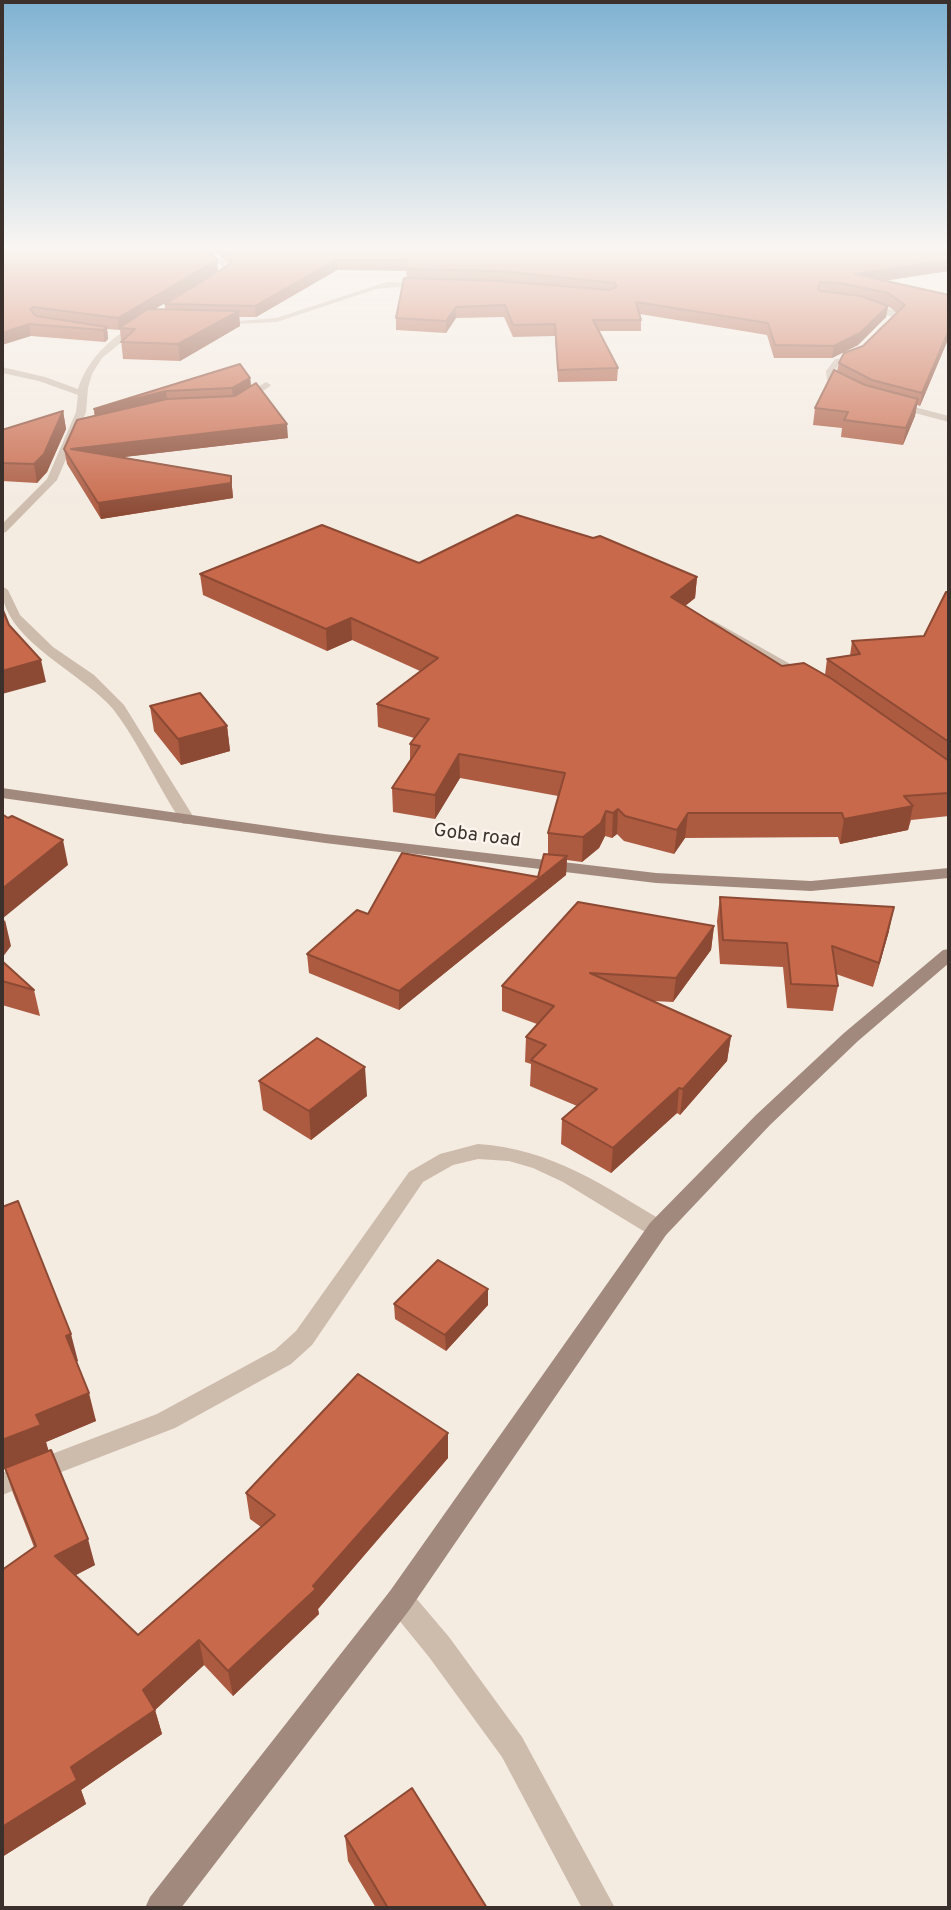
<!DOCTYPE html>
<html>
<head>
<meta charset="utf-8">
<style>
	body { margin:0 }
	#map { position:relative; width:951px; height:1910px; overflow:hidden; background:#f4ebe1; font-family:Overpass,sans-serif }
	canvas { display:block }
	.frame { position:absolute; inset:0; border:4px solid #3b302b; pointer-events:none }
</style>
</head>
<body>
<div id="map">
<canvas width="951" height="1910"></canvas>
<div class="frame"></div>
</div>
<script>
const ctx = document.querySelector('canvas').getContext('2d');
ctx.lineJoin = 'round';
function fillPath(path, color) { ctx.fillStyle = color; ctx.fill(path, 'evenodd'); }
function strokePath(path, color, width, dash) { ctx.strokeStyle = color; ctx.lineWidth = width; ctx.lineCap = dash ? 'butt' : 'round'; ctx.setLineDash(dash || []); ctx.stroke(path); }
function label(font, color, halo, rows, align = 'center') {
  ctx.font = font + ' Overpass,sans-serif'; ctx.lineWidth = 5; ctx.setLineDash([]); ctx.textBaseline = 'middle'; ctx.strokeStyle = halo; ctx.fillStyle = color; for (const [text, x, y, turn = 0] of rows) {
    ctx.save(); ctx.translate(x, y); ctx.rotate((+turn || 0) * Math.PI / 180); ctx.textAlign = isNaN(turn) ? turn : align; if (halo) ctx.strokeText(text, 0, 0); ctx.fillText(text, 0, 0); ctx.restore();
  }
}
const street = new Path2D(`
	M180,248L208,252L227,262L230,273L215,284H209V280L222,272L221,265Z
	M387,282L432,284L376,289L277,322L217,325L213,323L276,318Z
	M866,302L896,311L900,317L883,334H877V330L892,317L863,306Z
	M136,323L143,325L102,358L92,374L88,388L86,412L57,480L6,532L2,533V524L47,479L76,412L78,395L39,381L2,373V367L45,377L78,389C88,358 109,340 136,323Z
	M861,349L864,354L851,362L841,363L834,371V377L852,387V391H846L827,380L826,371L835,359L846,358Z
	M266,382L271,385L269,387L244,403L236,401Z
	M895,402L949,416V422L892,407L890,405Z
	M2,586L8,590L20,615L53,647L94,675L124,705L196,821L193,824H183C159,789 138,741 113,709C82,672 0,639 2,586Z
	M712,620L808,674L810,677L808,680H798L708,627V621Z
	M478,1144C552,1149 604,1186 666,1223L669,1229L666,1235L658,1237L650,1235L563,1182L533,1168L509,1161L478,1159L453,1165L423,1182L312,1345L291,1364L175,1428L2,1495V1473L157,1414L275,1350L296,1331L409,1172L440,1154Z
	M400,1587L410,1591L449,1637L522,1737L615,1908H582L502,1757L429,1657L390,1609L386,1600L390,1591Z`);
const secondary = new Path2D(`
	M2,788L325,834L656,873L811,881L949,868V878L811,891L656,883L325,843L2,798Z
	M949,949V963L858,1041L770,1125L666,1235L410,1609L181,1908H145L150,1897L390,1591L650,1223L756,1115L844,1033L943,950Z`);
const wall = new Path2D(`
	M2,248H949V271L884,281L949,295V337L920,406L917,405L915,416L903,445L841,437L842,428L813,425L815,408L837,371L839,363L863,346L897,313L888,306L886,317L858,345L832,358H774L767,335L640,314L641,320V331H599L618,368L617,381L558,382L555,336L513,337L504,317L456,318L446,333L396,330V318L407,278L406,271L337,270L256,317H239L240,326L180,361L123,359L120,330L107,329L108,339L105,342L31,336ZM210,252L218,254L229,264L218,271L217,260ZM212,275L165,304V309H155Z
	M240,364L250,378L251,386L288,438L123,457L231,476L233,498L101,519L67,464L64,449L95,416L94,409Z
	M63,411L66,429L47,472L37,483L2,481V430Z
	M419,563L697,577L695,598L685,606L782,666L825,675L827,659L850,656L852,641L924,636L949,592V816L911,820L908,830L840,844L838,837L685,838L674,854L624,841L617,834L612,838L605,836L599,848L582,862L567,860L566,875L399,1010L309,973L307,954L368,914L538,877L548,854V833L558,796L460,778L435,819L393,812L392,788L410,760V744L414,738L378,727L377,704L420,671L352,640L327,651L203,595L200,574Z
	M150,706L227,726L230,751L181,765L154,731Z
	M720,897L889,931L873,987L836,974L838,986L833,1011L787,1008L783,967L720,964L717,921Z
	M714,926L711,950L673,1002L652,1001L731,1036L727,1061L680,1115L677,1113L611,1173L561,1144L562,1119L577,1106L530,1086L531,1064L525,1062L526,1037L537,1024L502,1011V986Z
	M2,961L34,990L40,1016L2,1005Z
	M259,1081L367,1096L311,1140L263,1110Z
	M2,1207L78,1361L76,1362L96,1421L46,1442L48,1451L95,1565L75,1575L138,1635L261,1527L250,1519L246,1493L448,1433V1458L318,1609L319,1614L233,1696L204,1665L155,1710L162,1734L81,1790L86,1804L2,1857L34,1547L13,1493L5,1469H4L2,1464Z
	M488,1289V1305L446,1351L395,1319L394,1304Z
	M345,1836L487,1908H376L348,1861Z`);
const shadedWall = new Path2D(`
	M217,260L218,271L123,328H119V330L118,318Z
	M336,260L337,270L256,317L255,306Z
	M949,260V271L853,285L855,274Z
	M888,306L886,317L858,345L832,358L834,346Z
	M456,307V318L446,333V321Z
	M239,311L240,326L180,361L178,344Z
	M29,324L31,336L2,345V333Z
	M107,327L108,339L105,342L103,330Z
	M949,330V337L920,406L922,393Z
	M250,378L251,387L233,398L232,388Z
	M166,391L167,401L95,420L94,409Z
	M918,399L915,416L903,445L906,428Z
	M63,411L66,429L47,472L37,483L34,464Z
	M287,424L288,438L73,463L71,449Z
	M231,476L233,498L101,519L98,503Z
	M697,577L695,598L669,619L671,597Z
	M351,618L352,640L327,651L326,629Z
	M41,660L46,682L2,694V671Z
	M227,726L230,751L181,765L178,739Z
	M459,754L460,778L435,819V795Z
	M913,806L908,830L840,844L844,819Z
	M618,809L617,834L612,838L613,813Z
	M606,811L605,836L599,848L582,862L583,837Z
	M688,813L685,838L674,854L677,830Z
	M63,840L68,865L2,919V889Z
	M567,856L566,875L399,1010V991Z
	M894,907L889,931L873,987L879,963Z
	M5,920L11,946L2,958V924Z
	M714,926L711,950L673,1002L676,978Z
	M731,1036L727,1061L680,1115L683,1089Z
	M365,1067L367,1096L311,1140L309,1111Z
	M679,1088L677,1113L611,1173L613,1148Z
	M488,1289V1305L446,1351L445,1335Z
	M71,1334L78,1361L73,1363L66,1336Z
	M89,1393L96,1421L46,1442L49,1452L4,1469L2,1463V1440L36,1415Z
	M448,1433V1458L318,1609L319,1614L233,1696L228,1671L313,1586Z
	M88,1539L95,1565L63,1582L55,1556Z
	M199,1640L204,1665L154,1711L155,1710L162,1734L81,1790L86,1804L2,1857V1827L71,1767L143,1690Z`);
const building = new Path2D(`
	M2,248H202L210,252L217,260L118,318L33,307L30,309L36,316L107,327L103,330L29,324L2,333Z
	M222,248H949V260L855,274L949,295V330L922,393L872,380L839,363L844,353L863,346L905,305L888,293L840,283L820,282L818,289L820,291L861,296L888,306L860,333L834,346L775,345L768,323L636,302L641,320H593L618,368L558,370L555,324L513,325L505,305L456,307L446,321L396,318L404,278L500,281L610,290L617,286L615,283L500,271L406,269L408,260H336L255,306L165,304L232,263L228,254Z
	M148,309L239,311L178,344L121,342L135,329L119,328Z
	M240,364L250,378L232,388L166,391L94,409Z
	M834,370L865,385L918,399L906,428L844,420L848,412L815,408Z
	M256,383L287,424L71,449L231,476V483L98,503L64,449L77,420L167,399L235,396Z
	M63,411L44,454L34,464L2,463V430Z
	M517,515L593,538L600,536L697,577L671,597L782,666L804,663L832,679L949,761V793L904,796L913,806L844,819L842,813H688L677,830L625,816L618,809L613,813L606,811L601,823L583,837L548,833L565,773L459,754L435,795L392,788L420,746L410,744L429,719L377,704L438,658L351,618L326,629L200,574L322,525L419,563Z
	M946,592H949V742L827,659L860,654L852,641L924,636Z
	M2,608L9,625L41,660L2,671Z
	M200,693L227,726L178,739L150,706Z
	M2,814L8,818L12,816L63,840L2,889Z
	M402,853L538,877L544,854L567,856L399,991L307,954L357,910L368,914Z
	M720,897L894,907L879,963L832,946L838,986L791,984L787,943L723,940Z
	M578,902L714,926L676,978L590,973L731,1036L683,1089L679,1088L613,1148L562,1119L597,1089L531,1060L546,1045L526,1037L554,1006L502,986Z
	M2,961L34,990L2,981Z
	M317,1038L365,1067L309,1111L259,1081Z
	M18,1201L71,1334L66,1336L89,1393L36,1415L41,1425L2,1440V1207Z
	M438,1260L488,1289L445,1335L394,1304Z
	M358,1374L448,1433L313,1586L316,1589L228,1671L199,1640L143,1690L155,1710L71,1767L77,1780L2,1827V1570L36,1546L5,1468L51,1450L88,1539L55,1556L138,1635L275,1515L246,1493Z
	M412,1788L487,1908H388L345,1836Z`);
const streetNames = [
	["Goba road",477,837,7]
];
fillPath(street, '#cdbbac');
fillPath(secondary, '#a18a7d');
fillPath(wall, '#ac5a40');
fillPath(shadedWall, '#8c4a34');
fillPath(building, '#c8694b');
strokePath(building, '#8c4a34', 2);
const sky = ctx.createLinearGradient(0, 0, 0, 516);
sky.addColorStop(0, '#7eb2d2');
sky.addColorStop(0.48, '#faf6f2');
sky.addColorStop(1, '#faf6f200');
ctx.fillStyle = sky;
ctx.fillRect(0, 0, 951, 516);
label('19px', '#3b302b', '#fbf5ee', streetNames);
</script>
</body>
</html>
